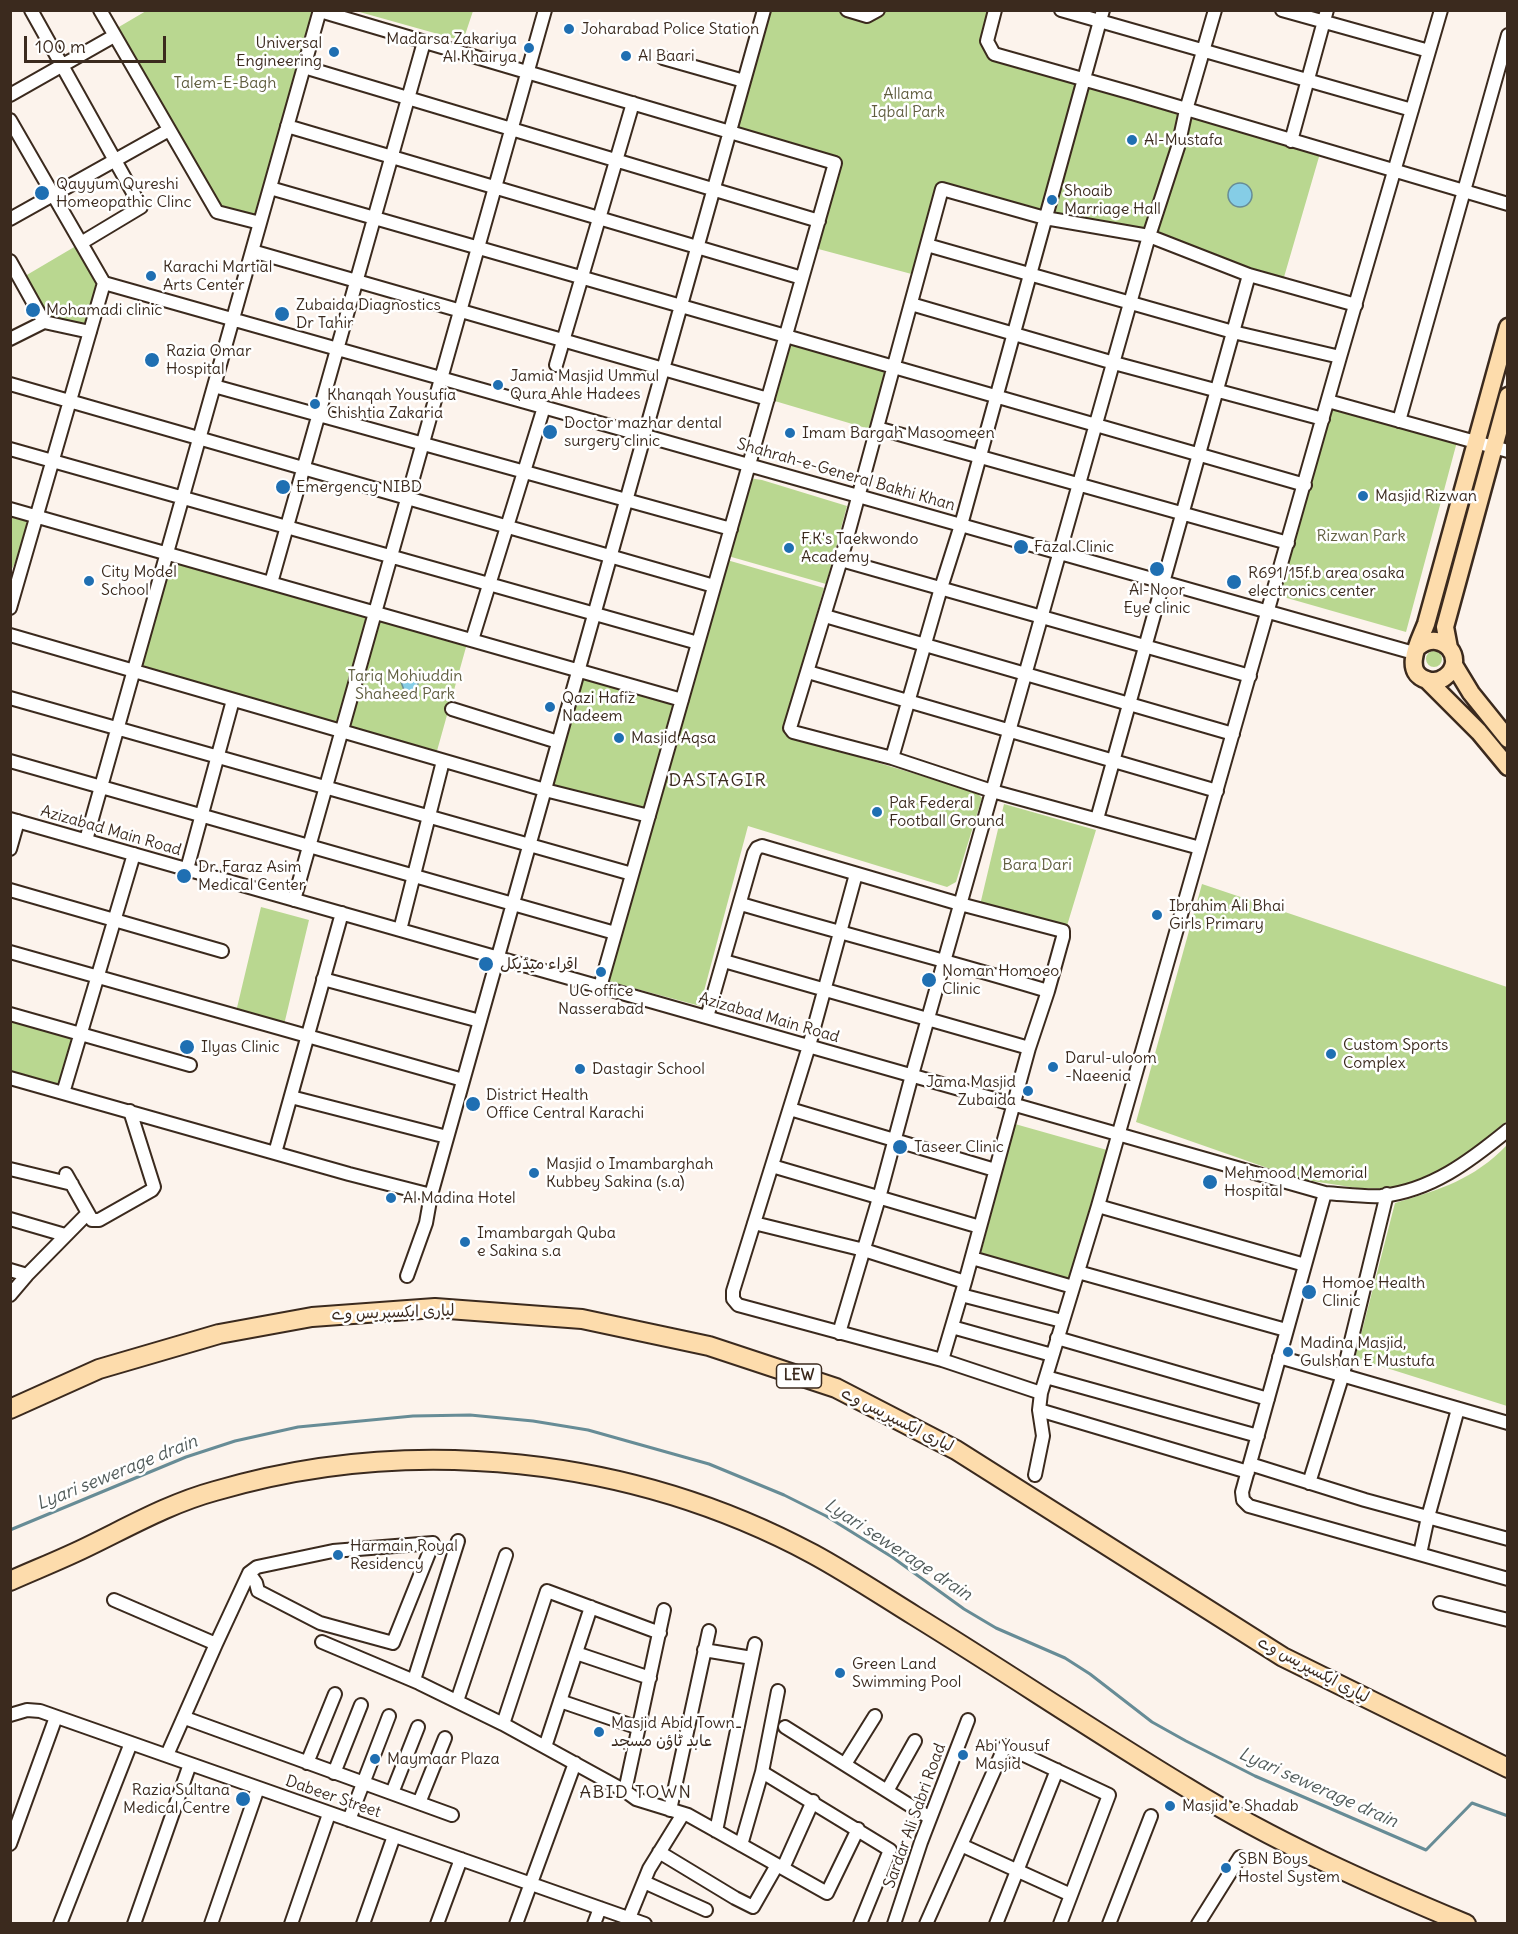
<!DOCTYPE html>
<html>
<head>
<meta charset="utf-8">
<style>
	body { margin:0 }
	#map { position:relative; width:1518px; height:1934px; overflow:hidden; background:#fcf3ec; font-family:Delius,sans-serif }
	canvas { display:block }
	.frame { position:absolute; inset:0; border:12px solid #3b2a1e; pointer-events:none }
	.scale { position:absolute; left:24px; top:36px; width:142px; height:27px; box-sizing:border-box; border:3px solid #3b2a1e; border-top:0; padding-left:8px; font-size:18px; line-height:21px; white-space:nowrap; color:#3b2a1e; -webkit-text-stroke:4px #fff; paint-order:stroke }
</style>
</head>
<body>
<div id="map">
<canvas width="1518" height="1934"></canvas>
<div class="frame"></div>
<div class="scale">100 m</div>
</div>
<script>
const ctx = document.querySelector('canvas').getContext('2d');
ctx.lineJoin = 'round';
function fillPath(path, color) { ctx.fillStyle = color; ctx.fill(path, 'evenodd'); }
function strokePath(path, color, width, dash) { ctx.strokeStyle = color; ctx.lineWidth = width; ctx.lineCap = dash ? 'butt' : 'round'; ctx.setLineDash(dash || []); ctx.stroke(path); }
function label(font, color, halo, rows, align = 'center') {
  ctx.font = font + ' Delius,"Playpen Sans Arabic",sans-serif'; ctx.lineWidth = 5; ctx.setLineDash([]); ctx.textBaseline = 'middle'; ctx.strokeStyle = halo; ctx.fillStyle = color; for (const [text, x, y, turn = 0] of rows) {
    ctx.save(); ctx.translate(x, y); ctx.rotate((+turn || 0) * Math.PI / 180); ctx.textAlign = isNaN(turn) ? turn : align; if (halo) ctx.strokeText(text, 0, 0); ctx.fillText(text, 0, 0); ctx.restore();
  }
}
const green = new Path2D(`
	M995,10L989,48L1321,150L1282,284L1149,236L942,189L919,276L811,247L835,163L730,132L764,11Z
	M146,11H320L260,223L217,212L112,31Z
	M356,11L473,10V11L463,41Z
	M81,243L104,283L90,332L44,322L20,279Z
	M786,336L895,367L876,431L768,399Z
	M1328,401L1458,438L1406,632L1273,594Z
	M749,478L762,480L847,506L826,584L728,556Z
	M11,509L37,517L11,571Z
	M167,554L468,640L435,758L133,672Z
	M727,560L824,588L784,726L785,735L976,792L982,798L956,882L947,887L748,826L700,1006L607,981Z
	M1426 659a8 8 0 1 1 16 0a8 8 0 1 1-16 0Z
	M578,671L682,700L649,816L545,790Z
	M1004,804L1096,830L1066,929L980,905Z
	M1202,884L1507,987V1121L1451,1167L1401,1189L1357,1188L1299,1179L1136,1122Z
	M261,907L309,920L283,1029L235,1016Z
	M10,1020L73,1037L59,1086L11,1072Z
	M1015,1124L1107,1150L1071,1283L981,1253Z
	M1507,1145V1406L1355,1358L1395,1203C1441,1189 1473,1180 1507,1145Z`);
const water = new Path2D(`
	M1228 195a12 12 0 1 1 24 0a12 12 0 1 1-24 0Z
	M412,674L413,679L418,683L417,688L409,693H405L400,679L407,678Z`);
const stream = new Path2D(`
	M10,1530L186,1457L235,1441L298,1427L413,1416L470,1415L533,1421L588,1430L709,1464L784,1495L826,1516L892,1557L964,1609L996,1628L1065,1658L1090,1674L1152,1722L1186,1741L1255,1776L1426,1850L1472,1803L1508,1816`);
const minor = new Path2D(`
	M31,10L141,207L81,243
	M100,10L217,212L260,223
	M847,10L867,16L878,10
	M995,10L987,41L994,54L1132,93L1508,204
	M1061,10L1412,110
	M1103,10L961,525L941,588L892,758L992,791L1200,848
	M1282,10L1429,51
	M320,11L835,163L600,987
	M663,58L744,81
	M304,67L819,221
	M10,95L114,36
	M10,120L104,283L1414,653
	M287,126L802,278
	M1291,141L1327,10
	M270,188L1305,485
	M10,219L169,130
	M927,245L1233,332L1340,357
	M252,251L768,399
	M10,261L44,322L90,332
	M911,304L1114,363L1323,419
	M10,339L44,322
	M556,365L633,103
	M10,384L714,586
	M214,386L731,529
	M1328,401L1508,451
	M1399,421L1508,35
	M877,428L1288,543
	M10,449L698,643
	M10,509L682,700
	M841,560L1250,676
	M271,583L424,42
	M10,608L104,283
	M825,616L1233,734
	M10,635L545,790L649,816
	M472,640L544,407
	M808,672L1217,791
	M10,698L632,874
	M452,709L558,742
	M892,758L793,732L790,728L841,560L942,189L1045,218L1149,236L1249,275L1356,305
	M10,761L615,933
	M10,819L1325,1193C1343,1194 1363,1197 1381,1196C1431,1191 1470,1161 1508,1130
	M1097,819L1249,275
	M86,840L320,10
	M10,849L18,821
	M187,869L233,700
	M856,874L809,1046L733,1291V1299L738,1305L942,1360L1041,1393
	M10,890L222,951
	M294,900L545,10
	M741,904C843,934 946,960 1048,991
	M400,930L443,761
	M10,952L463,1080
	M724,961L1029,1048
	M323,979L480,1021
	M10,1014L190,1065
	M707,1017L754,853L757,848L762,846L960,904L1063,931V937L1048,991L1029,1048L965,1282L942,1360
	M10,1078L349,1174L431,1195
	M63,1093L134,854
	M291,1097L447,1137
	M790,1109L995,1170
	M275,1153L342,913
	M772,1166L980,1227
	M10,1169L72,1184
	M1325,1193L1242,1492L1243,1500L1249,1506L1508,1579
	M1098,1206L1305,1265
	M88,1213L92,1220H99L152,1190L154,1187L130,1111
	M10,1219L65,1235
	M754,1223L864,1250L965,1282
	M972,1258L1073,1287
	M10,1270L27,1275
	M1078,1272L1286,1330
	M407,1276L426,1223L431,1195L764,10
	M10,1295L27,1275L88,1213L66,1174
	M961,1295L1062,1321
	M952,1327L1052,1355
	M839,1333L879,1198L912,1075L1149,236L1178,147L1186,110L1215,10
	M1057,1338L1268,1399
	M1279,1357L1508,1423
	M1046,1377L1258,1436
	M1039,1410L1248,1472
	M1250,1464L1365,1500L1508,1539
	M1035,1475L1043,1436L1039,1410L1041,1393L1098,1206L1340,357L1441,10
	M1309,1483L1343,1374L1387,1194
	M1420,1554L1428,1517L1458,1409
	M114,1600L216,1644
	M1440,1603L1508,1620
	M664,1610L625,1791L636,1799L688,1815L827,1893L858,1829
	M322,1642L419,1683L503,1724L625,1791
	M704,1650L752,1658
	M576,1653L650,1678
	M414,1680L458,1541
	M457,1701L506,1555
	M560,1701L639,1728
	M10,1715L27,1710L40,1711L645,1924
	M185,1718L452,1815
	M503,1724L547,1591L660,1633
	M785,1727L930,1818
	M545,1747L591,1607
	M167,1755L216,1644L249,1573L257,1567L333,1551L433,1543L393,1643L320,1623L258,1591L256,1583L249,1573
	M307,1763L335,1694
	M845,1764L875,1716
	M762,1772L890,1850L860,1924
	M334,1773L361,1705
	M887,1791L915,1741
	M392,1793L418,1727
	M419,1803L445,1738
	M670,1810L709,1631
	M349,1820L389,1716
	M716,1831L755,1644
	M10,1844L56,1717
	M741,1845L762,1772L778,1691
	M961,1845L1071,1895
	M659,1852L735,1898L753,1907L777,1865
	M783,1868L813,1801
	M644,1882L706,1910
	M629,1918L649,1869L683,1814
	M60,1924L131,1743
	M134,1924L190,1764
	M211,1924L258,1788
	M291,1924L329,1814
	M363,1924L394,1836
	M437,1924L461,1859
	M516,1924L575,1763
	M594,1924L600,1908
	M894,1924L921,1842L968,1720
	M926,1924L1005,1746L1109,1795L1060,1924
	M996,1924L1057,1770
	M1109,1924L1151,1816
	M1198,1924L1240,1857`);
const major = new Path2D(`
	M1418,647C1443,627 1468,661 1445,677C1440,681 1433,682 1427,680C1401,672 1420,640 1426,624L1508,327
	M1449,648L1445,627L1508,396
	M1454,665L1471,693L1508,739
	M1427,680L1479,732L1508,767`);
const highway = new Path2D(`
	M10,1409L99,1369L219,1334L312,1317L435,1308L582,1319L709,1346L836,1388L956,1450L1283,1657L1508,1768
	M10,1581C37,1569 65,1558 91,1545C132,1525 171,1503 215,1491C412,1433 632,1457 813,1554C848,1573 881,1595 915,1616C1006,1672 1095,1732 1186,1787C1275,1842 1370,1884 1466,1924`);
const markers = [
	[569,29,6,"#1f6fb2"],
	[529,48,6,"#1f6fb2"],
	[334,52,6,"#1f6fb2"],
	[626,56,6,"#1f6fb2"],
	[1132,140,6,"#1f6fb2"],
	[42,193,8,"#1f6fb2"],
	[1052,200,6,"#1f6fb2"],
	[151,276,6,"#1f6fb2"],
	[33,310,8,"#1f6fb2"],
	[282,314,8,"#1f6fb2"],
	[152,360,8,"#1f6fb2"],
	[498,385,6,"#1f6fb2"],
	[315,404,6,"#1f6fb2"],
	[550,432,8,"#1f6fb2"],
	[790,433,6,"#1f6fb2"],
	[283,487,8,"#1f6fb2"],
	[1363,496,6,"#1f6fb2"],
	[1021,547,8,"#1f6fb2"],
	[789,548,6,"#1f6fb2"],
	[1157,569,8,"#1f6fb2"],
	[89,581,6,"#1f6fb2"],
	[1234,582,8,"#1f6fb2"],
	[550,707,6,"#1f6fb2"],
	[619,738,6,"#1f6fb2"],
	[877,812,6,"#1f6fb2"],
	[184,876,8,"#1f6fb2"],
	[1157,915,6,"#1f6fb2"],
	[486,964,8,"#1f6fb2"],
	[601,972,6,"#1f6fb2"],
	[929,980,8,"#1f6fb2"],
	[187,1047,8,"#1f6fb2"],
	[1331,1054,6,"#1f6fb2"],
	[1053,1067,6,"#1f6fb2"],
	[580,1069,6,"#1f6fb2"],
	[1028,1091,6,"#1f6fb2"],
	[473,1104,8,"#1f6fb2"],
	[900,1147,8,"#1f6fb2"],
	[534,1173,6,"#1f6fb2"],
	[1210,1182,8,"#1f6fb2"],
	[391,1198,6,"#1f6fb2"],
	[465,1242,6,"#1f6fb2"],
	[1309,1292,8,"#1f6fb2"],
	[1288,1352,6,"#1f6fb2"],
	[338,1555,6,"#1f6fb2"],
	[840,1673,6,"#1f6fb2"],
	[599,1732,6,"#1f6fb2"],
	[963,1755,6,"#1f6fb2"],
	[375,1759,6,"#1f6fb2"],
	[243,1799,8,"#1f6fb2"],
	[1170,1806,6,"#1f6fb2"],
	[1226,1868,6,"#1f6fb2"]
];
const shields = [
	[799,1376,45]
];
const shieldNames = [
	["LEW",799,1376]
];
const poiNames = [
	["Joharabad Police Station",581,29],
	["Madarsa Zakariya",517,39,"right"],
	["Al Khairya",517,57,"right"],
	["Universal",322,43,"right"],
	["Engineering",322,61,"right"],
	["Al Baari",638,56],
	["Al-Mustafa",1144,140],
	["Qayyum Qureshi",56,184],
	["Homeopathic Clinc",56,202],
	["Shoaib",1064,191],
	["Marriage Hall",1064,209],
	["Karachi Martial",163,267],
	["Arts Center",163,285],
	["Zubaida Diagnostics",296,305],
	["Dr Tahir",296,323],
	["Mohamadi clinic",46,310],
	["Razia Omar",166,351],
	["Hospital",166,369],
	["Jamia Masjid Ummul",510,376],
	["Qura Ahle Hadees",510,394],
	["Khanqah Yousufia",327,395],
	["Chishtia Zakaria",327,413],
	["Doctor mazhar dental",564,423],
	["surgery clinic",564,441],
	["Imam Bargah Masoomeen",802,433],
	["Emergency NIBD",296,487],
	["Masjid Rizwan",1375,496],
	["F.K's Taekwondo",801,539],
	["Academy",801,557],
	["Fazal Clinic",1034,547],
	["City Model",101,572],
	["School",101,590],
	["R691/15f.b area osaka",1248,573],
	["electronics center",1248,591],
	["Al-Noor",1157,590,"center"],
	["Eye clinic",1157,608,"center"],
	["Qazi Hafiz",562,698],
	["Nadeem",562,716],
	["Masjid Aqsa",631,738],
	["Pak Federal",889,803],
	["Football Ground",889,821],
	["Dr. Faraz Asim",198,867],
	["Medical Center",198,885],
	["Ibrahim Ali Bhai",1169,906],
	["Girls Primary",1169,924],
	["اقراء میڈیکل",500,964],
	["Noman Homoeo",942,971],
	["Clinic",942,989],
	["UC office",601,991,"center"],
	["Nasserabad",601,1009,"center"],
	["Custom Sports",1343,1045],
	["Complex",1343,1063],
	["Ilyas Clinic",201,1047],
	["Darul-uloom",1065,1058],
	["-Naeenia",1065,1076],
	["Dastagir School",592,1069],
	["Jama Masjid",1016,1082,"right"],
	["Zubaida",1016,1100,"right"],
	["District Health",486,1095],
	["Office Central Karachi",486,1113],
	["Taseer Clinic",914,1147],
	["Masjid o Imambarghah",546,1164],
	["Kubbey Sakina (s.a)",546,1182],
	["Mehmood Memorial",1224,1173],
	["Hospital",1224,1191],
	["Al Madina Hotel",403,1198],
	["Imambargah Quba",477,1233],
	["e Sakina s.a",477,1251],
	["Homoe Health",1322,1283],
	["Clinic",1322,1301],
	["Madina Masjid,",1300,1343],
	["Gulshan E Mustufa",1300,1361],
	["Harmain Royal",350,1546],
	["Residency",350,1564],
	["Green Land",852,1664],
	["Swimming Pool",852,1682],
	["Masjid Abid Town۔",611,1723],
	["عابد ٹاؤن مسجد",611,1741],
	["Abi Yousuf",975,1746],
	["Masjid",975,1764],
	["Maymaar Plaza",387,1759],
	["Razia Sultana",230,1790,"right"],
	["Medical Centre",230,1808,"right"],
	["Masjid e Shadab",1182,1806],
	["SBN Boys",1238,1859],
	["Hostel System",1238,1877]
];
const parkNames = [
	["Talem-E-Bagh",225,83],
	["Allama",908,94],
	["Iqbal Park",908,112],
	["Rizwan Park",1361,536],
	["Tariq Mohiuddin",405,676],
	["Shaheed Park",405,694],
	["Bara Dari",1037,865]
];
const streetNames = [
	["Shahrah-e-General Bakhi Khan",846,475,16],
	["Azizabad Main Road",111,831,16],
	["Azizabad Main Road",769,1018,16],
	["لیاری ایکسپریس وے",393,1313,-2],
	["لیاری ایکسپریس وے",897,1420,27],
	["لیاری ایکسپریس وے",1313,1670,28],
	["Dabeer Street",333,1797,19],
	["Sardar Ali Sabri Road",915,1816,-70]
];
const neighbourhoodNames = [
	["DASTAGIR",718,781],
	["ABID TOWN",636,1793]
];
const waterNames = [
	["Lyari sewerage drain",117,1473,-22],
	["Lyari sewerage drain",898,1550,33],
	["Lyari sewerage drain",1318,1788,24]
];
fillPath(green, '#b9d790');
fillPath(water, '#85cde6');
strokePath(water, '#678c96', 1.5);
strokePath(stream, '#678c96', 3);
strokePath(minor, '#3b2a1e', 16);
strokePath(major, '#3b2a1e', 21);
strokePath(highway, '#3b2a1e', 22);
strokePath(minor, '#fff', 12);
strokePath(major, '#fddcac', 16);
strokePath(highway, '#fddcac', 18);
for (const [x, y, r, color] of markers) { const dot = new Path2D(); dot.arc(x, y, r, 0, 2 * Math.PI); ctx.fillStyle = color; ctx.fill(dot); strokePath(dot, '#fff', 2); }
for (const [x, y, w] of shields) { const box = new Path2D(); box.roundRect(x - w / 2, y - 12, w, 24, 4.5); ctx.fillStyle = '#fff'; ctx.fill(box); strokePath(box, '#3b2a1e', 1.5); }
label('bold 15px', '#3b2a1e', null, shieldNames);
label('16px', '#3b2a1e', '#fff', poiNames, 'left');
label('16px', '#615e40', '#fff', parkNames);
label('16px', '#3b2a1e', '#fff', streetNames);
ctx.letterSpacing = '1.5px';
label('18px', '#3b2a1e', '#fff', neighbourhoodNames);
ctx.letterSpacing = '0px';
label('italic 18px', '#515b5a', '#fff', waterNames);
</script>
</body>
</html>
